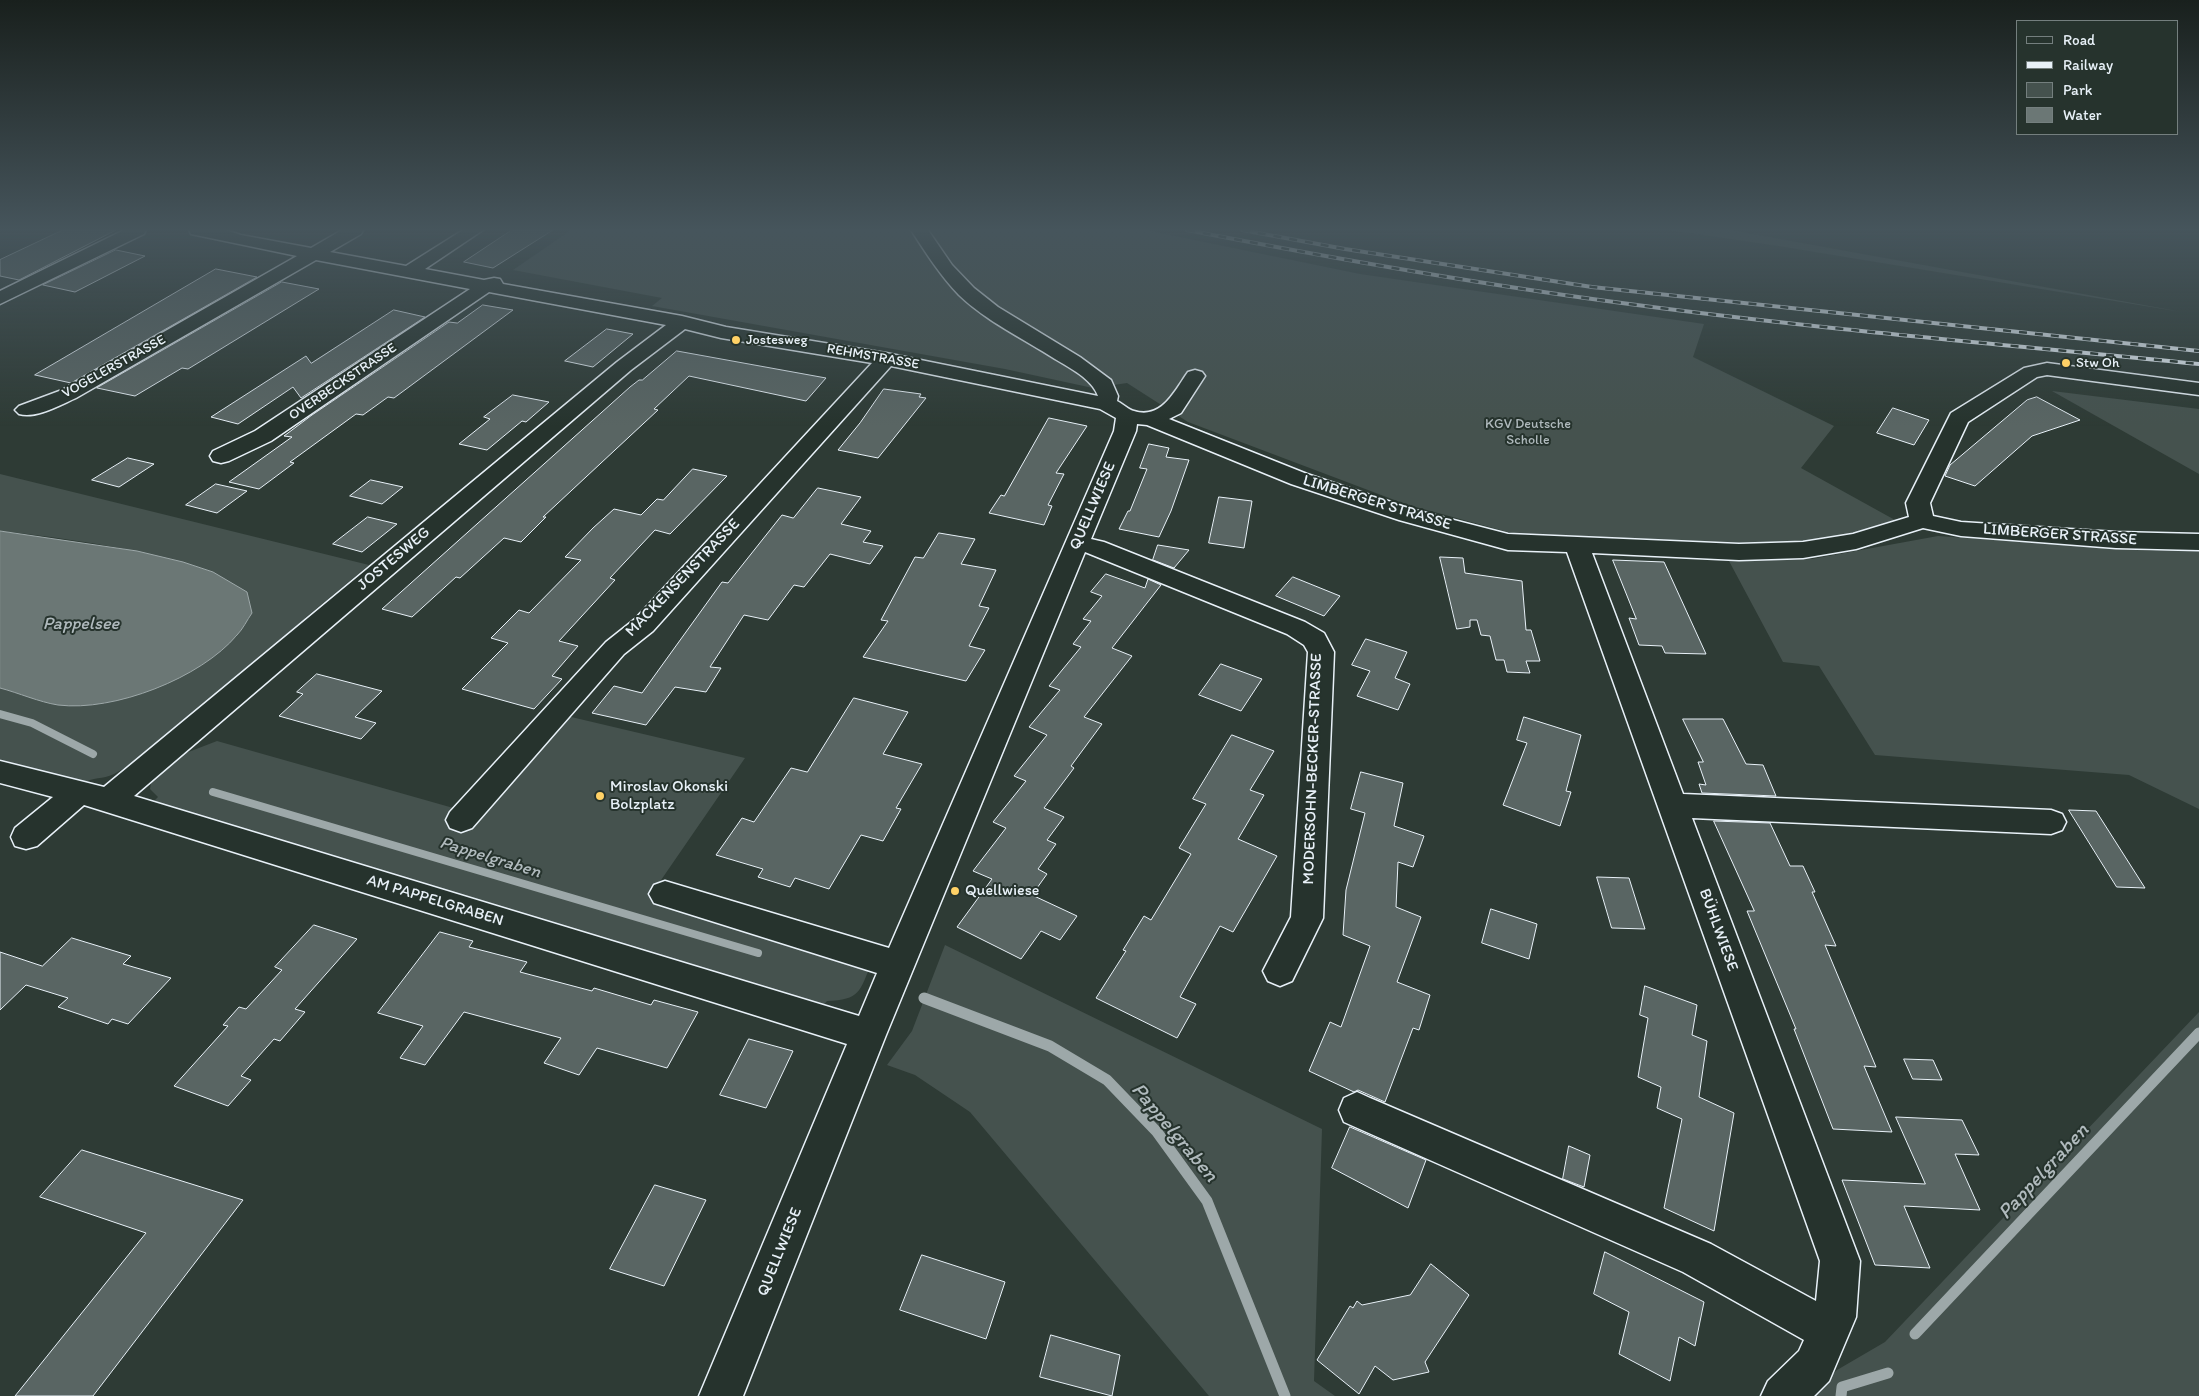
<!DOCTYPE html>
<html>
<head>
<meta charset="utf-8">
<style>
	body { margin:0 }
	#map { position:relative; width:2199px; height:1396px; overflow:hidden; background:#2e3b35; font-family:Itim,sans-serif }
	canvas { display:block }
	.legend { position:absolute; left:2016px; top:20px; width:162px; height:115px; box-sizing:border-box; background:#26332d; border:1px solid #747f7e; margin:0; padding:6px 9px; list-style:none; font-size:15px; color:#e8f1f8 }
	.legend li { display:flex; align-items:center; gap:10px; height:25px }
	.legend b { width:25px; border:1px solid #747f7e }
</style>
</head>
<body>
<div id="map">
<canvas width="2199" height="1396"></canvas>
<ul class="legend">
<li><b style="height:6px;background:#26332d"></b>Road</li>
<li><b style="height:6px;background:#e8f1f8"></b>Railway</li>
<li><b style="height:14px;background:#45524e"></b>Park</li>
<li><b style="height:14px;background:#6b7775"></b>Water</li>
</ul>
</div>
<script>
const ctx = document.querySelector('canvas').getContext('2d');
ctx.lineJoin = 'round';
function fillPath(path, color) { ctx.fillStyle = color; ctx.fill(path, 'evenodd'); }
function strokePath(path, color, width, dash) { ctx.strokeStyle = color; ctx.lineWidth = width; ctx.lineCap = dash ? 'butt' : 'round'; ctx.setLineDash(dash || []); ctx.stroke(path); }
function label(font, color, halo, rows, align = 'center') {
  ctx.font = font + ' Itim,sans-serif'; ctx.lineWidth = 4; ctx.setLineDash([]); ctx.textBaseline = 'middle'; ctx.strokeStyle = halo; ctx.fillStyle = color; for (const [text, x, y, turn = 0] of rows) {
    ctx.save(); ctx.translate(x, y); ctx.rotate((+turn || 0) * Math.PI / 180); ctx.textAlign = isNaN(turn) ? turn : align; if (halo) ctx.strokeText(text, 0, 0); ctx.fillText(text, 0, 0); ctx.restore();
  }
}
const green = new Path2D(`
	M571,230H1146L1360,274L1704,324L1693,357L1834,426L1801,468L1895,520L1849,534L1779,545L1515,534L1405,504L1188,422L1127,383L1093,388L1005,369L652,306L662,298L513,270Z
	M1669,230H1731L2182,312L1778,246Z
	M2052,391L2199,409V474Z
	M0,474L369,565L305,618L310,621L186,724L179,723C159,740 138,762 114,774C102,780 94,776 81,784L0,759V688L58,705L103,704L158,688L208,660L237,636L213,572C144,549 72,539 0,531Z
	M1938,536L2151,551L2199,548V809L2129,775L1875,755L1819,666L1783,662L1729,561L1812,559Z
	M567,716L745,758L659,883L663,903L871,964C860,991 860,1000 827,1001L821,1008L152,803L158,797L150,789L152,778L173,758L217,741L478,815Z
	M945,945L1322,1129L1314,1381L1335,1396H1209L970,1112L915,1075L887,1065L912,1031Z
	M2199,1012V1396H1811L1837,1370L1885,1342Z`);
const water = new Path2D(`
	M0,531L137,551L183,562L213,572L247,592L252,613C247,620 243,629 237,635C201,678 114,712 58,705C39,702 19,693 0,688Z`);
const streamFar1 = new Path2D(`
	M0,714L32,723L93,754
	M213,792L758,953`);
const stream = new Path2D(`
	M924,998L1050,1046L1107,1080L1157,1132L1207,1201L1285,1396
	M1915,1334L2199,1033
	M1841,1396L1842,1387L1888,1373`);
const building = new Path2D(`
	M63,230H116L19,280L0,276V260Z
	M512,230H553L493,268L464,262Z
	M116,250L145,256L75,292L43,285Z
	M216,269L257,277L71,383L35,375Z
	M282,282L319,289L188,369L182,368L135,396L97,388Z
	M483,305L513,310L394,398L388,397L363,415L356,414L290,462L294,463L259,489L229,482L292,437L284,436L312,415L449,322L457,323Z
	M394,310L425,317L301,398L293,387L238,424L211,417L306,356L311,363Z
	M607,329L633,334L593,367L565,361Z
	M677,351L826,378L806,401L689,376L654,409L658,410L543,517H546L521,542L504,538L460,578L456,577L412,617L382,609L630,387L639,380H642Z
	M884,389L921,394L919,397L926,398L878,458L838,450L860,423Z
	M513,395L549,402L526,422L522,421L487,450L459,444L490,419L484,417Z
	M2037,397L2080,420L2032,436L1975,486L1945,476L1950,465L2027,400Z
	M1893,408L1929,420L1914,445L1877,433Z
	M1049,418L1087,426L1056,473L1064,474L1048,505L1052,506L1044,525L989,513L1001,495L1004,496Z
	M1149,444L1169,448L1166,457L1189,460L1171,511L1159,537L1119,529L1128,511H1130L1147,469L1140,468Z
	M128,458L154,464L119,487L92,480Z
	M693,469L727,476L670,534L655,530L610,578L615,580L559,641L578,646L552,676L562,679L534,709L462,689L508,643L491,638L519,610L529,613L581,560L565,557L593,528L614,509L641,515L657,499L663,500Z
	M371,480L403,487L382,504L350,496Z
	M216,484L247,491L217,513L186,505Z
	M818,488L861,497L841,524L871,531L863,542L883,546L870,564L830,554L804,587L794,585L768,620L744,615L710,667L721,668L706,692L675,687L646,725L592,713L614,686L642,693L722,582L728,583L782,515L793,518Z
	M1219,497L1252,501L1244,548L1209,543Z
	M368,517L397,524L362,552L333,544Z
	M939,533L975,539L961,564L996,570L979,606L989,608L969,646L985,650L966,681L863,657L888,621L881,620L915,557L923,558Z
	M1158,545L1189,550L1174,568L1153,560Z
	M1440,557L1463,558L1465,573L1522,581L1526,630H1531L1540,661H1526L1530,673L1507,672L1504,660H1496L1490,636L1481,635L1477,620H1470V627L1457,629Z
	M1613,560L1664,562L1706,654L1665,653L1662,646L1639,645L1629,618L1636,619Z
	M1106,574L1145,588L1148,579L1161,585L1112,648L1132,656L1084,717L1102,724L1071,766L1074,768L1044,808L1064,817L1047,840L1056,844L1038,869L1047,874L1032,895L1077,916L1060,940L1041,931L1021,959L957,927L992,879L973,871L1006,828L993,822L1026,781L1014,776L1047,735L1029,727L1060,690L1049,686L1081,647L1073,644L1091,621L1083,619L1102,596L1091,592Z
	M1293,577L1340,596L1324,616L1276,596Z
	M1366,639L1407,652L1395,678L1410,684L1398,710L1357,696L1370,671L1352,665Z
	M1221,664L1262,679L1241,711L1199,695Z
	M317,674L382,691L355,717L376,723L361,739L279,716L303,694L297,692Z
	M854,698L908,712L883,754L922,764L896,808L901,809L883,841L861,835L829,889L795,878L790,887L758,877L763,869L716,855L742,818L754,822L791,768L807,772Z
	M1524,717L1581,735L1566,791L1571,792L1560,826L1503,805L1527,743L1517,740Z
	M1683,719H1723L1746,764L1763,765L1776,796L1702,793L1699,784L1706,785L1698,762H1703Z
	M1232,735L1274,751L1250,790L1264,795L1238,839L1277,856L1233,932L1220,926L1180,997L1196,1004L1177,1038L1096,998L1126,951L1123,950L1144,916L1151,920L1191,854L1179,848L1206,804L1193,799Z
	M1361,772L1403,783L1394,826L1424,836L1413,867L1398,862L1396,907L1421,917L1397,982L1430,995L1419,1030L1413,1028L1385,1102L1358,1090L1354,1092L1309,1071L1330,1022L1341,1027L1370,946L1343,935L1346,890L1365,813L1351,809Z
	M2069,810L2096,811L2145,888L2117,887Z
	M1714,821L1770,823L1790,866H1803L1815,892H1812L1836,946L1825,945L1876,1067L1864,1066L1892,1132L1833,1129L1794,1029H1796L1747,911H1754Z
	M1597,877L1629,878L1645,929L1612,928Z
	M1491,909L1537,924L1529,959L1482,943Z
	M314,925L357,939L295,1009L305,1012L280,1041L274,1039L241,1076L251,1080L228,1106L174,1086L228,1026L223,1025L239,1007L246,1009L282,970L275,967Z
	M440,932L473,941L469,947L527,962L520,972L592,991L594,988L651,1005L654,1000L698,1012L667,1068L597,1048L579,1075L544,1063L561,1038L464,1012L425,1065L400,1058L423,1026L378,1013Z
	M72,938L131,956L123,964L171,978L128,1024L112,1019L108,1024L58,1007L68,998L26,985L0,1010V952L42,966Z
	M1645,986L1697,1005L1692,1035L1707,1041L1699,1097L1734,1113L1714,1231L1664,1208L1682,1119L1657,1108L1661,1087L1638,1077L1648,1018L1640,1015Z
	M749,1039L793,1051L766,1108L720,1095Z
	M1904,1059L1933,1060L1942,1080L1913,1079Z
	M1896,1117L1962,1120L1979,1155L1955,1154L1980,1210L1904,1206L1930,1268L1875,1265L1842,1180L1925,1184Z
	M1350,1127L1426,1160L1408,1208L1332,1168Z
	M1569,1146L1590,1155L1584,1187L1563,1179Z
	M82,1150L243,1200L93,1396H15L146,1233L40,1197Z
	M655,1185L706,1200L664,1286L610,1269Z
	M1605,1252L1704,1302L1695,1346L1679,1337L1670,1381L1619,1354L1629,1312L1594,1294Z
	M922,1255L1005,1282L986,1339L900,1310Z
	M1431,1264L1469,1295L1425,1362L1429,1372L1393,1380L1375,1366L1359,1394L1317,1360L1350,1306L1353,1308L1357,1301L1362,1305L1410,1295Z
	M1051,1335L1120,1355L1112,1396L1040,1377Z`);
const minor = new Path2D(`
	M124,230H146L144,234L0,304V291Z
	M189,230H225L241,235L311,248L342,230H363L361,234L330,252L406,266L463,230H483L425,269L484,280L494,278L500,279L503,284L682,316L726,327L886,353L1098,396C1092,379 1070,368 1055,359C1024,339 986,321 959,295C940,275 926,253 911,230H928L952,265L974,288L998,307L1080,357L1111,380L1118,396L1117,401C1123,404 1129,410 1134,411C1162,420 1175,390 1188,372L1195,370L1202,372L1205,376L1181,413L1169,419L1307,474L1415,510L1508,534L1739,544L1803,542L1853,534L1909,517L1906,503L1951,413L2024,368L2047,363L2199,383V395L2047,375L2037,377L1968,422L1930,503L1933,516L1961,522L2116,532L2199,534V550L2116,548L1961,536L1923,528L1856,549L1803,558L1739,560L1592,553L1683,794L2051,810L2062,814L2066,822L2062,830L2051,834L1692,818L1860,1261L1856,1317L1829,1381L1814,1396H1761L1768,1381L1799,1351L1804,1340L1683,1272L1344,1122L1339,1110L1344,1098L1357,1092L1370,1098L1711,1244L1816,1301L1820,1261L1567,552L1508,550L1399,520L1291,484L1147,425L1137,424L1136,431L1091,539L1104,542L1305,622L1324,633L1334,652L1323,918L1292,981L1280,986L1268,981L1263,971L1291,917L1308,652L1304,645L1287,634L1085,552L886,1035L743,1396H699L847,1044L84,805L37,846L26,849L15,846L11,837L15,828L53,797L0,783V761L104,787L617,362L666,325L489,292L271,441L229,461L221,463L213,461L210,456L213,451L255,431L470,289L316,260L76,398C60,405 36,419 19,414L15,410L19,406L62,390L297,256L191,234ZM685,329L721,338L872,363L635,619L606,642L450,812L446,820L450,828L461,832L472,828L624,654L653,631L891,366L1100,409L1116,418L1114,431L889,948L665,881L654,885L649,894L654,903L877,973L859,1016L134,796L631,370Z`);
const rail = new Path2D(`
	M1187,230C1326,257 1466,282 1607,301C1804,328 2002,344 2199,364
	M1242,230L1345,249L1592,287L2199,351`);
const markers = [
	[736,340,5,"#ffd166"],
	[2066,363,5,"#ffd166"],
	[600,796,5,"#ffd166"],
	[955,891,5,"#ffd166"]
];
const farPoinames = [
	["Jostesweg",746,340],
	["Stw Oh",2076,363]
];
const farStreetnames = [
	["REHMSTRASSE",873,357,10],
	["VOGELERSTRASSE",114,367,-29],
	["OVERBECKSTRASSE",343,382,-34]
];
const farParknames = [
	["KGV Deutsche",1528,424],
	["Scholle",1528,440]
];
const streetNames = [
	["LIMBERGER STRASSE",1377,503,17],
	["QUELLWIESE",1093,506,-67],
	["LIMBERGER STRASSE",2060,535,4],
	["JOSTESWEG",394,559,-40],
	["MACKENSENSTRASSE",683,578,-46],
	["MODERSOHN-BECKER-STRASSE",1313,769,-88],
	["AM PAPPELGRABEN",435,901,17],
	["BÜHLWIESE",1718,930,70],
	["QUELLWIESE",780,1252,-68]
];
const poiNames = [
	["Miroslav Okonski",610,787],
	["Bolzplatz",610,805],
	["Quellwiese",965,891]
];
const waterNames = [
	["Pappelsee",81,624],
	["Pappelgraben",490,858,17]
];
const nearWaternames = [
	["Pappelgraben",1174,1133,50],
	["Pappelgraben",2044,1172,-47]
];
fillPath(green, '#45524e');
fillPath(water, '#6b7775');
strokePath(water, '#9da8a9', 1);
strokePath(streamFar1, '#9da8a9', 8);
strokePath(stream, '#9da8a9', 11);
fillPath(building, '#596563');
strokePath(building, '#e8f1f8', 1);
strokePath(minor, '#e8f1f8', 3);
fillPath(minor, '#26332d');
strokePath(rail, '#e8f1f8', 4);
strokePath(rail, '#26332d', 2.5, [8]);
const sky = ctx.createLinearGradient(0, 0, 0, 426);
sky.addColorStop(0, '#19201d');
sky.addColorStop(0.54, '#46555c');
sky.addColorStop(1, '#46555c00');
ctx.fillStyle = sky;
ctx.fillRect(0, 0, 2199, 426);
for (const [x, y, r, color] of markers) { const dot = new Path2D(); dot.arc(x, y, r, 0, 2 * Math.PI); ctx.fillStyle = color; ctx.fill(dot); strokePath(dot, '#26332d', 2); }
label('14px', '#e8f1f8', '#26332d', farPoinames, 'left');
label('14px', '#e8f1f8', '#26332d', farStreetnames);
label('14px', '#afb9bc', '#26332d', farParknames);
label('16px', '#e8f1f8', '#26332d', streetNames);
label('16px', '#e8f1f8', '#26332d', poiNames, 'left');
label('italic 18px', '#b0babd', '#26332d', waterNames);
label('italic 21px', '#b0babd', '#26332d', nearWaternames);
</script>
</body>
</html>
